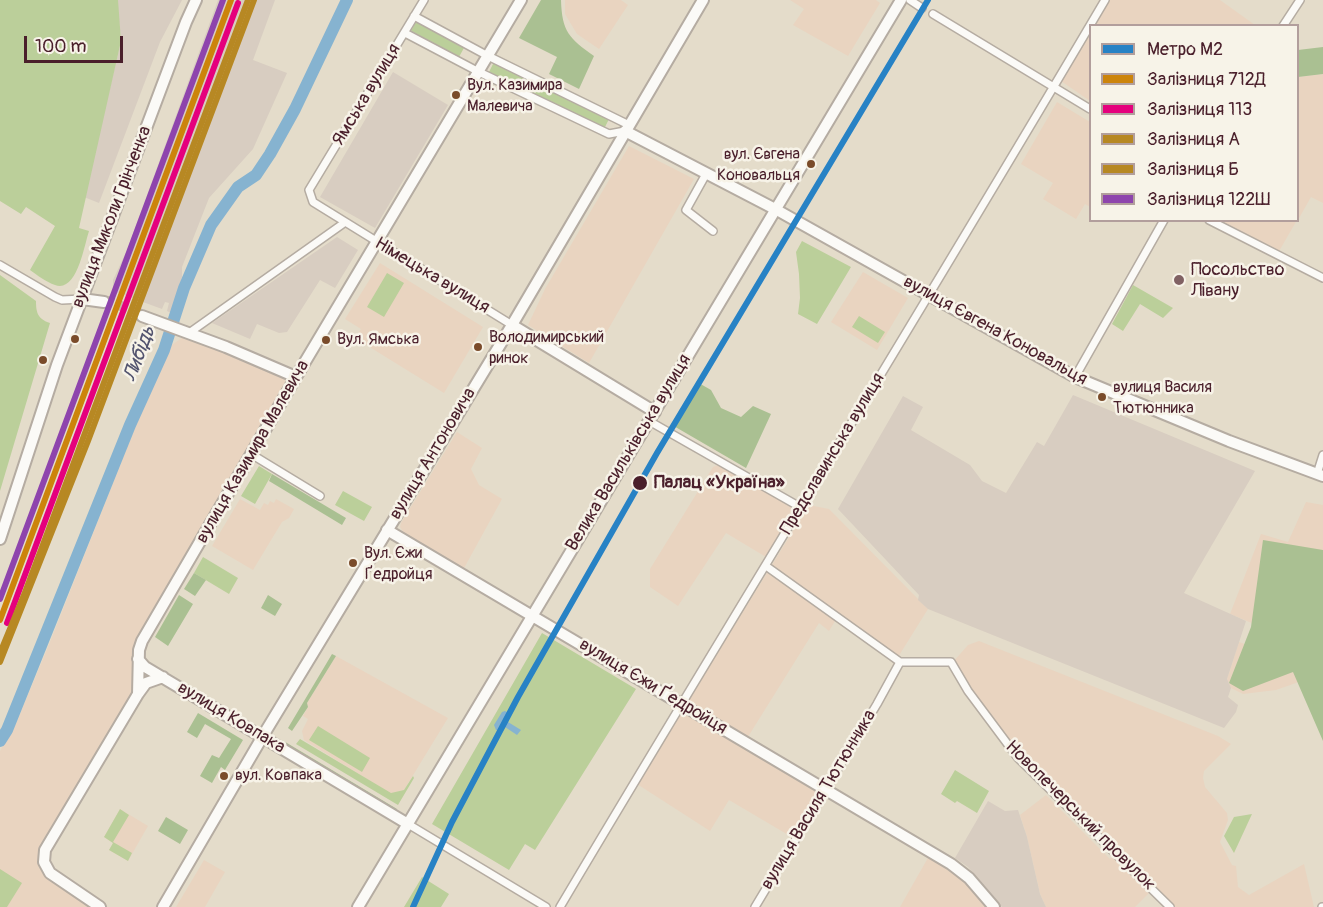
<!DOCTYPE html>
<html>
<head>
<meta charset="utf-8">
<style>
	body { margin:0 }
	#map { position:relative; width:1323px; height:907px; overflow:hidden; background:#e4dcca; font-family:Pangolin,sans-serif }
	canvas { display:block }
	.legend { position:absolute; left:1089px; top:24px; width:210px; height:198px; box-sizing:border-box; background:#f7f3e8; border:2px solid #b29e9c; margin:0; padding:8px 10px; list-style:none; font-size:18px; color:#4a1f2b }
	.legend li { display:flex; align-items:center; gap:12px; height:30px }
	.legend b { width:30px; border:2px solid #b29e9c }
	.scale { position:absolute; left:24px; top:36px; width:99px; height:27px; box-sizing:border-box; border:3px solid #4a1f2b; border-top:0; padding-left:8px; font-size:18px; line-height:21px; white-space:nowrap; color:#4a1f2b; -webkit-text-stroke:4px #f7f3e8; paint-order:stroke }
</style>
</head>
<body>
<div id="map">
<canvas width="1323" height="907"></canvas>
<ul class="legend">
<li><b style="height:8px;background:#2782c5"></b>Метро M2</li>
<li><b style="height:8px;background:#cc840b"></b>Залізниця 712Д</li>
<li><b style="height:8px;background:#e5007d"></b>Залізниця 113</li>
<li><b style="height:8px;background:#b78823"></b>Залізниця A</li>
<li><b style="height:8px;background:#b78823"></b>Залізниця Б</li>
<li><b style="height:8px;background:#8e44ad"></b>Залізниця 122Ш</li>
</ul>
<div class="scale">100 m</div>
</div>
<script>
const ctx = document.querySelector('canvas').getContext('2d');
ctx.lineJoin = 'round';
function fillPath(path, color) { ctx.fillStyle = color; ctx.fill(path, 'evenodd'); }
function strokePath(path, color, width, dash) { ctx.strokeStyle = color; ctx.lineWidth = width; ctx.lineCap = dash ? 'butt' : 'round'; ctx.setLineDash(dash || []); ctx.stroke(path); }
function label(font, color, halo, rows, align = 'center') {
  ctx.font = font + ' Pangolin,sans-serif'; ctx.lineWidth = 5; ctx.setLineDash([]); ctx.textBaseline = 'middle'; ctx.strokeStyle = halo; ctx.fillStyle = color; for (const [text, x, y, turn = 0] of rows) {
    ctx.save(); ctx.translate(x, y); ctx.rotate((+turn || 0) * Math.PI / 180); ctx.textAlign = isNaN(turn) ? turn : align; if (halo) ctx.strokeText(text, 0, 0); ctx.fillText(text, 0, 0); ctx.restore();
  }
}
const built = new Path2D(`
	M565,0H621L628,5L599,49L577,34L565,14Z
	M790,0H876L880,3L848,56L793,25L804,9Z
	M1110,0H1220L1255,25H1094Z
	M1090,31V101L1061,81Z
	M1323,74V203L1311,197L1298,220V77Z
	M1057,102L1090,122V207L1085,204L1076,219L1043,199L1053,183L1021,164Z
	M629,146L694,179L589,363L528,325L545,289Z
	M1297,220L1278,253L1216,221Z
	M380,263L483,327L444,393L355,338L361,329L345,319Z
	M863,272L908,298L877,350L831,322Z
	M189,333L296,377L142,641L138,694L44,862L95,907H0V751L15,726L50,642L136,425L133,424L166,349Z
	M457,432L482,448L471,469L479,485L502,499L463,570L405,535L400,527L401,523Z
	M718,465L794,508L766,557L726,533L678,606L650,587V569L713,467Z
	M240,499L260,510L264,503L268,505L270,501L274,503L276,499L294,509L289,518L282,522L253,570L212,546Z
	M1306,502L1323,505V669L1296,683L1276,690L1243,694L1231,688L1227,679L1239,642L1290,659L1254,624L1230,614L1261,534L1288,542Z
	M809,505L829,509L928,609L895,662L835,621L829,631L819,623L746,740L687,702Z
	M979,641L1218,736L1231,744L1204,771L1203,778L1205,787L1227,813L1228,820L1220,842L1232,865L1236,866L1238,887L1249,895L1304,864L1314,907H1172L1021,760L987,713L953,662L968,645Z
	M336,656L448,718L404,790L391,794L304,740L302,731L308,719L303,716L308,707L307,703Z
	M682,710L819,791L790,836L729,800L710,831L637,784Z
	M1046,795L1110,859L1113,856L1150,892L1135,907H1046L1040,894L1027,837L1020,815Z
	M120,809L148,826L128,861L109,850L113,843L104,837Z
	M929,856L964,878L988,907H900Z
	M204,860L225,872L205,907H176Z`);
const industrial = new Path2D(`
	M117,0H182L160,42L99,203L84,197L121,41Z
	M218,0H275L253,60L287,73L253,149L209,198L182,267V277L171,313L167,311L169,303L165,302L162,309L113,291V280L127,250Z
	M393,72L448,105L375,228L320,197Z
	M337,237L358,250L335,288L320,280L287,332L279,333L257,324L250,339L212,323Z
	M1073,395L1255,471L1184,593L1246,621L1227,679L1231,688L1228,697L1238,705L1236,712L1224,728L928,609L918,600L919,595L838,509L903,396L923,407L911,430L970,465L982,481L1006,493L1037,442L1044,446Z
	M988,801L1005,811L1018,810L1027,837L1040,894L1046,907H1002L968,867L955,858Z`);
const green = new Path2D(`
	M0,0H118L121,41L79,228L89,231C84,246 77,293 55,285C46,282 37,275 30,270L55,226L26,207L21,214L0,201Z
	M417,20L465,46L459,57L411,31Z
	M494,62L609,119L604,129L489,72Z
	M802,241L851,267L817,324L798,314L800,298L799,274L796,252Z
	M387,273L404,283L384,317L367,307Z
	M0,275L36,301C36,313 38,319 50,323L0,491Z
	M1133,285L1173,308L1163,318L1140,304L1123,331L1112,324Z
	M859,316L885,332L878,343L852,327Z
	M259,466L272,474L255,504L241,496Z
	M343,491L372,507L364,521L335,505Z
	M203,557L238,578L229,594L194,573Z
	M542,633L636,689L535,850L525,844L509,870L432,824Z
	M318,726L370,758L362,772L309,740Z
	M300,739L391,793L404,790L413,776L414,778L398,805L296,744Z
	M955,770L989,791L977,813L957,801L955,803L941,794Z
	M120,809L129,815L113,842L132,853L128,861L109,850L113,843L104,837Z
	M1252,814L1234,853L1224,836L1234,817Z
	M0,869L22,883L7,907H0Z
	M422,877L449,894L441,907H404Z`);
const forest = new Path2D(`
	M541,0H561C562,32 569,38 594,56L579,89L549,74L557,57L519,38Z
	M1323,47V74L1298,77V50Z
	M697,382L711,390L721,408L741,417L753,406L771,414L746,468L672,425Z
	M272,474L346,518L342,525L269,481Z
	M1263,540L1323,550V741L1293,672L1243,691L1229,683L1251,627Z
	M194,573L206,580L195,596L184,589Z
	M179,595L193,604L168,646L155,637Z
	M268,595L282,604L275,616L261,608Z
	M332,654L336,656L307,703L308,707L292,731L288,728Z
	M198,713L243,740L225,770L221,767L212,783L200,776L212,755L219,758L231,739L205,724L197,738L187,732Z
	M282,740L397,809L395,812L281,743Z
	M166,817L188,830L180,844L158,831Z`);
const water = new Path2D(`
	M505,711L509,713L508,722L521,730L517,735L505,727L502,732L496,730L494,725L502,712Z`);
const river = new Path2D(`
	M0,741L7,730L130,425L164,350L184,288L211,225L238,187L256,175L270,154L295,109L347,0`);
const secondaryTunnel = new Path2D(`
	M104,302L108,301L139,313L142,316`);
const street = new Path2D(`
	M424,0L309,190L313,202L512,325
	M910,0L922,8
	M933,14L1090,109
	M414,16L488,56L629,125
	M1283,26L1300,0
	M405,33L479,72L609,134L625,131
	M706,174L686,210L713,231
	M1209,220L1323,278
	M0,265L55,297L62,300L82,299
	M189,333L344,223
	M1075,377L1164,220
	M649,421L800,507
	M251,454L320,496
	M1317,474L1323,455
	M766,566L900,662H951L968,691L1018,758L1170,907
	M408,824L546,907
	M560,907C740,604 926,304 1105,0
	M755,907L877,704L900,662
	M1322,907H1323`);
const secondary = new Path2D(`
	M625,131L775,209L1075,377L1229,441L1323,476
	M82,299L104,302
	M142,316L226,347L296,377
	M512,325L655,412
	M387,530L951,864L969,878L994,907
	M0,539L57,365L186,22L196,0
	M138,659L145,667L408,824
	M138,694L146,683L163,677
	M100,907L50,873L44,862L45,850L138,694L139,650L142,641L296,377L521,0`);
const primary = new Path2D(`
	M163,907L267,729L512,325L703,0
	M358,907L901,0`);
const rail1 = new Path2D(`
	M0,620L231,0`);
const rail2 = new Path2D(`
	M7,623L238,3`);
const rail3 = new Path2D(`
	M0,662L88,441L254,0`);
const rail4 = new Path2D(`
	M0,653L24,595L248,0`);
const rail5 = new Path2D(`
	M0,599L223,0`);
const metro1 = new Path2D(`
	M413,907L452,822L518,697L657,453L928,0`);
const markers = [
	[456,95,5,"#7a4b2a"],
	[811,164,5,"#7a4b2a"],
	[1179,280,6,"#806163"],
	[75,339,5,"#7a4b2a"],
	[326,340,5,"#7a4b2a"],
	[478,347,5,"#7a4b2a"],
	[43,360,5,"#7a4b2a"],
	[1102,397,5,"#7a4b2a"],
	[640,483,8,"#4a1f2b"],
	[353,563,5,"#7a4b2a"],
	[224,776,5,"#7a4b2a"]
];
const busNames = [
	["Вул. Казимира",467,86],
	["Малевича",467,107],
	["вул. Євгена",800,155,"right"],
	["Коновальця",800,176,"right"],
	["Володимирський",489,338],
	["ринок",489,359],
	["Вул. Ямська",337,340],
	["вулиця Василя",1113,388],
	["Тютюнника",1113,409],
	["Вул. Єжи",364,554],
	["Ґедройця",364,575],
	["вул. Ковпака",235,776]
];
const streetNames = [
	["Ямська вулиця",367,95,-59],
	["вулиця Миколи Грінченка",112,217,-69],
	["Німецька вулиця",432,276,31],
	["вулиця Євгена Коновальця",995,331,29],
	["вулиця Казимира Малевича",253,452,-60],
	["Велика Васильківська вулиця",629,453,-59],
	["вулиця Антоновича",433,454,-59],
	["Предславинська вулиця",833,454,-59],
	["вулиця Єжи Ґедройця",653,687,31],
	["вулиця Ковпака",231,718,31],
	["вулиця Василя Тютюнника",819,800,-59],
	["Новопечерський провулок",1080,816,45]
];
const poiNames = [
	["Посольство",1191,270],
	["Лівану",1191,291]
];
const stopNames = [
	["Палац «Україна»",654,483]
];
const waterNames = [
	["Либідь",140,354,-69]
];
fillPath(built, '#e9d4c0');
fillPath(industrial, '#d8cdc1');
fillPath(green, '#bbcf9a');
fillPath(forest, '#aac092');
fillPath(water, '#86b3d0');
strokePath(river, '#86b3d0', 12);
strokePath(secondaryTunnel, '#c5b6aa', 10, [10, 5]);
strokePath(street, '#b5aca2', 10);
strokePath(secondary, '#b5aca2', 14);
strokePath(primary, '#b5aca2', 14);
strokePath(street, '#fbfaf7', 7);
strokePath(secondary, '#fbfaf7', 10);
strokePath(primary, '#fbfaf7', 10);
strokePath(rail1, '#cc840b', 6);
strokePath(rail2, '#e5007d', 6);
strokePath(rail3, '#b78823', 6);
strokePath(rail4, '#b78823', 6);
strokePath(rail5, '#8e44ad', 6);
strokePath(metro1, '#2782c5', 6);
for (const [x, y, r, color] of markers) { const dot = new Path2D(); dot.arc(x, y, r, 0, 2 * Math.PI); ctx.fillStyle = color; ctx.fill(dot); strokePath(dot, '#f7f3e8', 2); }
label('16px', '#4a1f2b', '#f7f3e8', busNames, 'left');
label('18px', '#4a1f2b', '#f7f3e8', streetNames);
label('18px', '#4a1f2b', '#f7f3e8', poiNames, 'left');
label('bold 18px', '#4a1f2b', '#f7f3e8', stopNames, 'left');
label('italic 20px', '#52536e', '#f7f3e8', waterNames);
</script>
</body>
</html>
